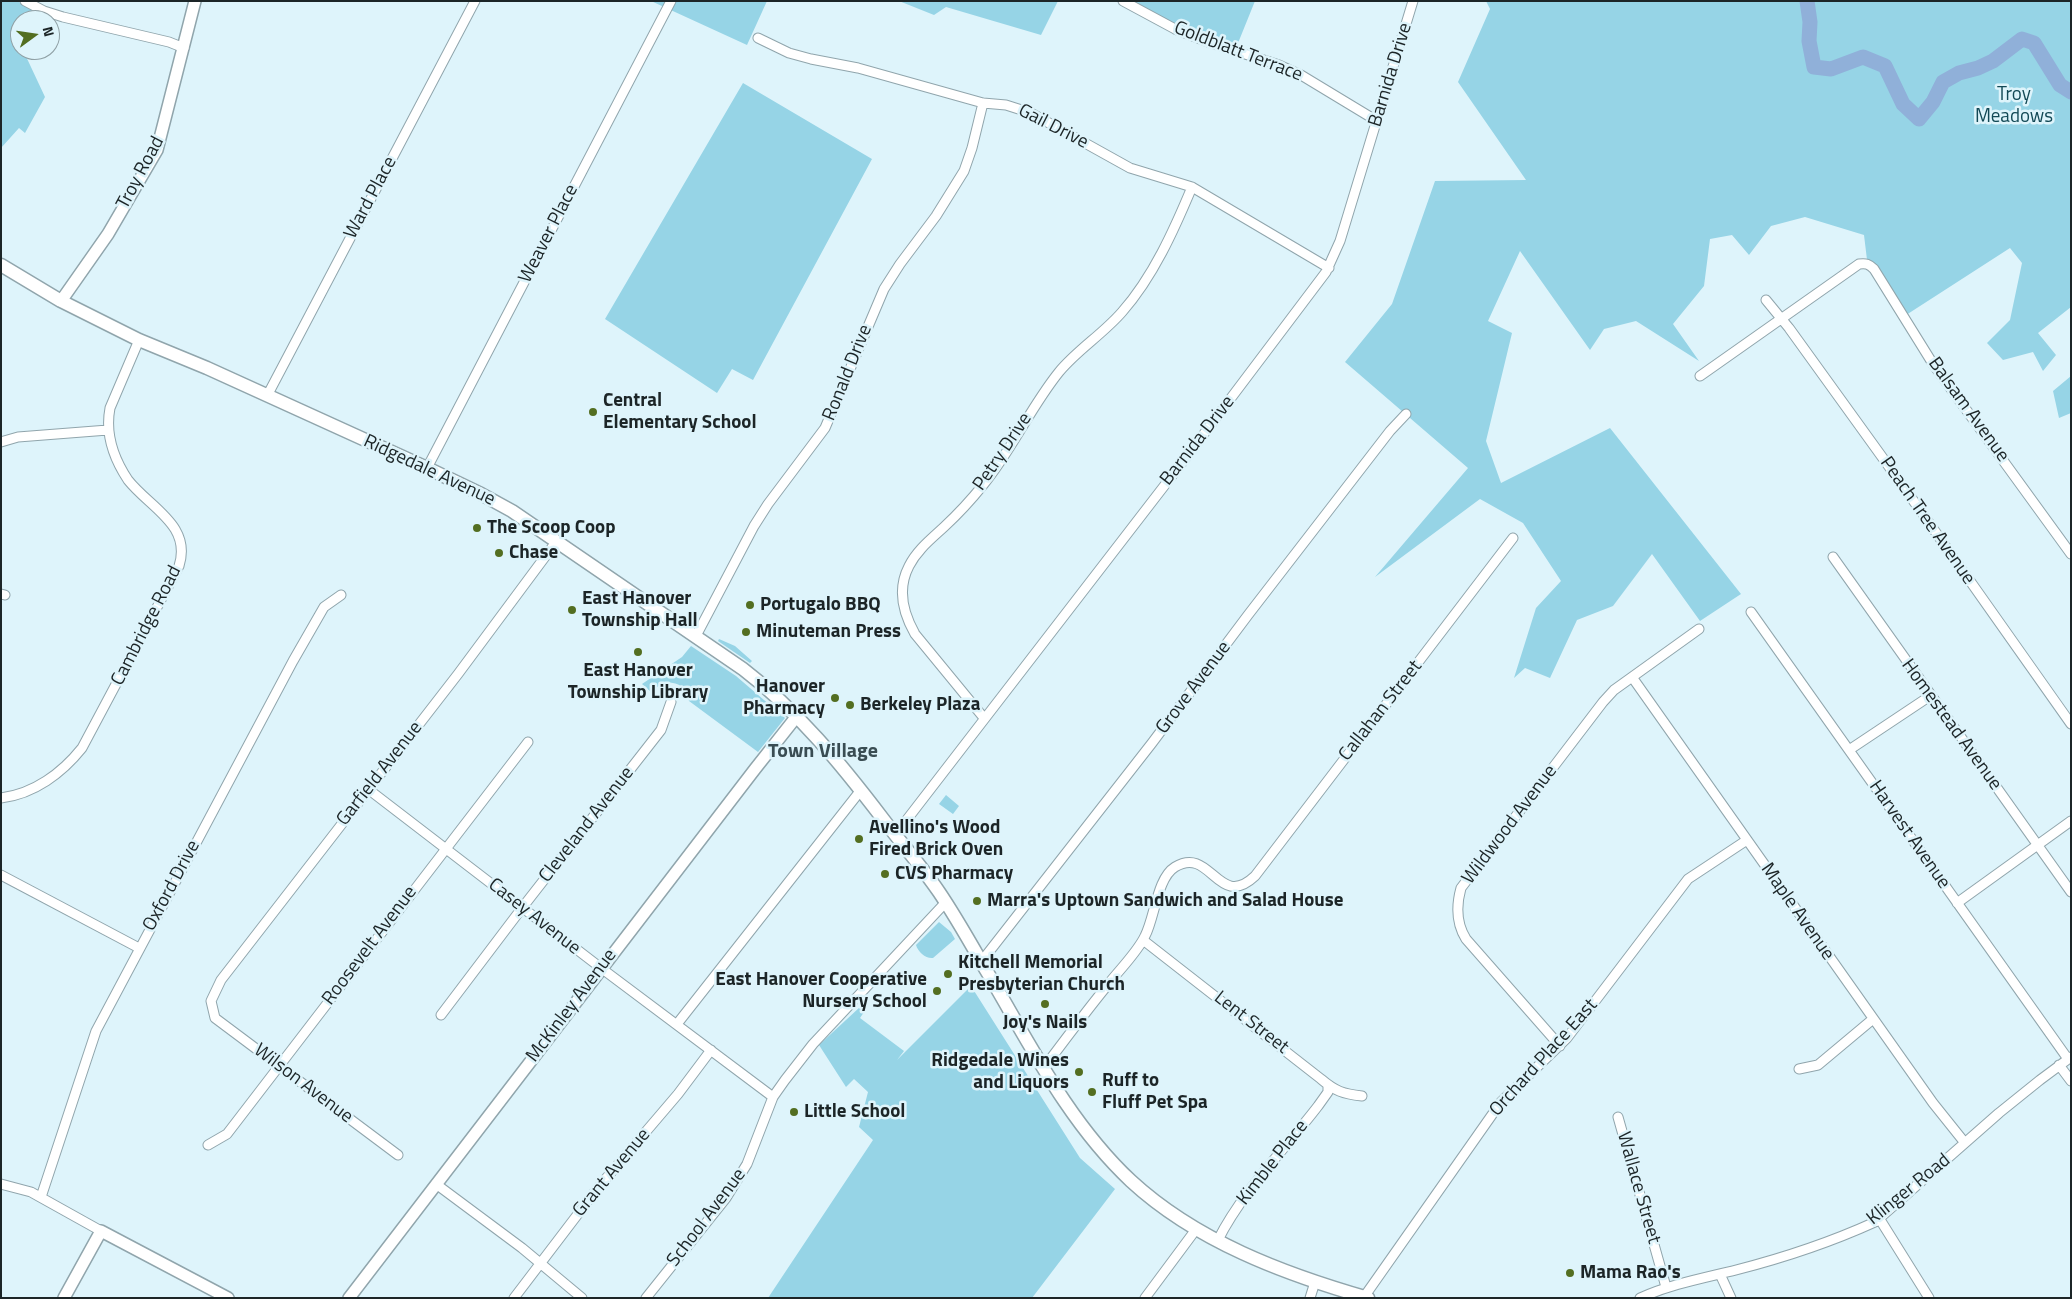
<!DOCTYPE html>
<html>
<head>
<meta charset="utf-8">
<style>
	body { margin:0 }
	#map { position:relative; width:2072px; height:1299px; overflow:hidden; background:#def4fb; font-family:"Titillium Web",sans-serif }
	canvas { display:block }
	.frame { position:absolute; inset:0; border:2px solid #1c2527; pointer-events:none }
	.north { position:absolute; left:10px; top:10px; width:50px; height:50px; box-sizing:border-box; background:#def4fb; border:1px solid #90a1a6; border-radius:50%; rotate:76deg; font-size:14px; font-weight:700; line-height:20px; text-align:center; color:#1c2527 }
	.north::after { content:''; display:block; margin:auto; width:18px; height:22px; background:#536e21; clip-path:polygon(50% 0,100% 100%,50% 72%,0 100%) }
</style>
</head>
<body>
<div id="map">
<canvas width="2072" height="1299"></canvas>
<div class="frame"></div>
<div class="north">N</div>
</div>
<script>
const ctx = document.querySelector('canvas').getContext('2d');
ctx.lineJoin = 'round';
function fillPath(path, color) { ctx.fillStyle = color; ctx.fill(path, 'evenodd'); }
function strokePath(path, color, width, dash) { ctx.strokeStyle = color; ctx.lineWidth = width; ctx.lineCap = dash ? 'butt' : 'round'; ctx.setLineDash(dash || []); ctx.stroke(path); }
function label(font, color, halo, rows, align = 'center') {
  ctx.font = font + ' "Titillium Web",sans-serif'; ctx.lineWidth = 5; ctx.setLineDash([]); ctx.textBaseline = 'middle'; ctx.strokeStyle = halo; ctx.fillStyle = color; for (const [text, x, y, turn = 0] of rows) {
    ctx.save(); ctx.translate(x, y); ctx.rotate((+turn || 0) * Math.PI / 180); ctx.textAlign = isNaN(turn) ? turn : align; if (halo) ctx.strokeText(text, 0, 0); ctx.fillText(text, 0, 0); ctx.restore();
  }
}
const green = new Path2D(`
	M1,1H17L44,16L42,20H20V50H23L45,97L25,133L19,128L1,148Z
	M651,1H767L747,45Z
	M899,1H1058L1041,35L946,7L934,15Z
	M1129,1H1255L1234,53Z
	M1486,1H2071V307L2038,333L2056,355L2043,371L2033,352L2003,360L1987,343L2010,320L2022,263L2010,248L1903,317L1868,268L1864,235L1805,217L1771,226L1749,255L1732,235L1710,239L1704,286L1673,324L1699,361L1636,321L1604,329L1590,350L1520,251L1488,321L1512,333L1486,441L1501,483L1610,428L1741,594L1700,621L1652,554L1613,606L1577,620L1550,678L1525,668L1514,678L1536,608L1561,581L1523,523L1480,499L1375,577L1468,468L1345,362L1392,304L1435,181L1526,180L1458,82L1490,9Z
	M743,83L872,159L753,380L732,369L717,393L605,319Z
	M2071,376V413L2059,418L2053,391Z
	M719,639L735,646L752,661L750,663L718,641Z
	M691,646L736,676L785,718L758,752L689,701C686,685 676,681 661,683L652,693L642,684L682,657Z
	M946,795L959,806L953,814L939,804Z
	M939,922L951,932L955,939L933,958C926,959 918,952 916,945Z
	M971,986L1080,1158L1115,1189L1032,1298H768L873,1140L859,1127L868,1092L854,1079L846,1087L819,1045L860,1007L864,1012L860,1018L904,1051L897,1060Z`);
const river = new Path2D(`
	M1807,1L1810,22L1809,41L1814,67L1831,69L1863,57L1885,66L1903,104L1919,119L1933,102L1943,82L1959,73L1978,68L1993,61L2022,39L2034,43L2060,85L2071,92`);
const minor = new Path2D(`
	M25,1L44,11L63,17L169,42L184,48
	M1123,1L1175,29L1211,43L1279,65L1301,75L1377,121
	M758,38L789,53L811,59L858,68L983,103L1006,105L1031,113L1130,168L1192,187L1329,268
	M1766,300L1789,328L1903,486L2071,724
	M1700,376L1859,264C1866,263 1869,264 1874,269L1933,364L2071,554
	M267,396L475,1
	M1,442L18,437L108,430
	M427,468L671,1
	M1833,557L2071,892
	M1,594L5,595
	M1751,612L2068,1059
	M696,636L754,526L768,504L825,428L884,289L900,264L936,216L964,171L972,148L983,103
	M1632,677L1933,1103L1965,1143
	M984,718L915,634C903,613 897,589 909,566C917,550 931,539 944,527C958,514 971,500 983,485C1012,450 1030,408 1059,372C1077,350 1103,334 1122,312C1153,277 1174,230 1192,187
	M1849,750L1930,696
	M368,789L601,968L773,1097
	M1,798C34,794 62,773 82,748L179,566C192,525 150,508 128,480C114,459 105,434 110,408L139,340
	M895,835L1188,455L1326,272L1340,241L1413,1
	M1,875L139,948
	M1957,903L2071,821
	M1143,940L1321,1079C1335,1091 1343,1094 1362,1096
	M981,962L1152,743L1248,615L1390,431L1406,414
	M441,1015L522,908L661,730L671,702
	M677,1024L861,790
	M1560,1046L1466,939C1456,923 1456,906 1461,888L1603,702L1614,690L1699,629
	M2059,1065L2071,1081
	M1043,1069C1064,1041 1084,1014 1106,987C1118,971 1137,953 1145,936C1155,917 1157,878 1175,867C1211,845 1218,911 1255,876L1513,538
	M1799,1069L1818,1065L1873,1019
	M1618,1117L1666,1287
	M208,1145L227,1134L528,742
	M398,1155L215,1018L211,1001L221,980L458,674L556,542
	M1,1184L31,1192L101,1231
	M436,1184L522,1248L582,1298
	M41,1197L96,1031L293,661L324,607L341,595
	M1879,1218L1929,1298
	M1218,1240C1242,1192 1285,1149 1318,1106L1328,1092V1087
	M1720,1274L1731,1298
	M1364,1297L1501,1102L1567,1038L1688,879L1747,840
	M514,1298L597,1189L678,1094L711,1050
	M646,1298L726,1198L747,1164L773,1097L785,1080L813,1044L946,902
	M1145,1298L1197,1228
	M1310,1298L1315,1282
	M1640,1298C1671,1284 1704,1278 1736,1270C1783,1258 1831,1242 1875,1222L1999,1113L2040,1080L2071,1057`);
const tertiary = new Path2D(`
	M61,301L108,234L157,150L195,1
	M64,1298L101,1231L228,1298
	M349,1298L755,769L797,716`);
const secondary = new Path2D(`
	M1,265L61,301L139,340L207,368L427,468L481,494L512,511L743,669C798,711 841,764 883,819C902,844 922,867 939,892C956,917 971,944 986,970C1030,1044 1068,1122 1131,1181C1196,1241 1284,1274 1368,1298`);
const markers = [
	[593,412,5,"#536e21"],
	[477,528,5,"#536e21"],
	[499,553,5,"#536e21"],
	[750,605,5,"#536e21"],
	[572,610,5,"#536e21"],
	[746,632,5,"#536e21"],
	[638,652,5,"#536e21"],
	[835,698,5,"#536e21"],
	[850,705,5,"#536e21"],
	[859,839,5,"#536e21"],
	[885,874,5,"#536e21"],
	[977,901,5,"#536e21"],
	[948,974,5,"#536e21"],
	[937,991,5,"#536e21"],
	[1045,1004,5,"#536e21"],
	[1079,1072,5,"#536e21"],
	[1092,1092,5,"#536e21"],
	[794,1112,5,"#536e21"],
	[1570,1273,5,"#536e21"]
];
const streetNames = [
	["Goldblatt Terrace",1238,52,21],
	["Barnida Drive",1391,75,-73],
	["Gail Drive",1053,127,27],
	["Troy Road",141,173,-62],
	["Ward Place",371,198,-62],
	["Weaver Place",549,234,-63],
	["Ronald Drive",848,373,-68],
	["Balsam Avenue",1968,410,54],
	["Barnida Drive",1198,441,-52],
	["Petry Drive",1003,452,-56],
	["Ridgedale Avenue",429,471,25],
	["Peach Tree Avenue",1927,521,55],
	["Cambridge Road",147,626,-63],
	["Grove Avenue",1194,688,-53],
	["Callahan Street",1381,711,-52],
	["Homestead Avenue",1951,725,54],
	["Garfield Avenue",380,774,-52],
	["Cleveland Avenue",587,825,-52],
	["Wildwood Avenue",1510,825,-53],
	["Harvest Avenue",1909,835,55],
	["Oxford Drive",172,886,-62],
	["Maple Avenue",1797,912,55],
	["Casey Avenue",534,917,38],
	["Roosevelt Avenue",370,946,-53],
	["McKinley Avenue",572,1006,-53],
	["Lent Street",1251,1023,38],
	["Orchard Place East",1544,1058,-48],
	["Wilson Avenue",303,1084,37],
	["Kimble Place",1273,1163,-52],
	["Grant Avenue",612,1173,-50],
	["Wallace Street",1638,1188,74],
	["Klinger Road",1909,1190,-39],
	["School Avenue",707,1218,-53]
];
const parkNames = [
	["Troy",2014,95],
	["Meadows",2014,117]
];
const poiNames = [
	["Central",603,401],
	["Elementary School",603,423],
	["The Scoop Coop",487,528],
	["Chase",509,553],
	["East Hanover",582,599],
	["Township Hall",582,621],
	["Portugalo BBQ",760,605],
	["Minuteman Press",756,632],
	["East Hanover",638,671,"center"],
	["Township Library",638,693,"center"],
	["Hanover",825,687,"right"],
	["Pharmacy",825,709,"right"],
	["Berkeley Plaza",860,705],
	["Avellino's Wood",869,828],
	["Fired Brick Oven",869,850],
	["CVS Pharmacy",895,874],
	["Marra's Uptown Sandwich and Salad House",987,901],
	["Kitchell Memorial",958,963],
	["Presbyterian Church",958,985],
	["East Hanover Cooperative",927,980,"right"],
	["Nursery School",927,1002,"right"],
	["Joy's Nails",1045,1023,"center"],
	["Ridgedale Wines",1069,1061,"right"],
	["and Liquors",1069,1083,"right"],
	["Ruff to",1102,1081],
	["Fluff Pet Spa",1102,1103],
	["Little School",804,1112],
	["Mama Rao's",1580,1273]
];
const neighbourhoodNames = [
	["Town Village",823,752]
];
fillPath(green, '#96d4e6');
strokePath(river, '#90b0d9', 15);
strokePath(minor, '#90a5ac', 11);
strokePath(tertiary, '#90a5ac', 14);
strokePath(secondary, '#90a5ac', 15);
strokePath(minor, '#fff', 9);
strokePath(tertiary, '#fff', 11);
strokePath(secondary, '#fff', 12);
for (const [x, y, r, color] of markers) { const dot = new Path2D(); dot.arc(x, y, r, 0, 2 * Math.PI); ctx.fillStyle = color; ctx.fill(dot); strokePath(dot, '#def4fb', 2); }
label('19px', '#1c2527', '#def4fb', streetNames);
label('19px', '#124956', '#def4fb', parkNames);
label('bold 19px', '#1c2527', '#def4fb', poiNames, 'left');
label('bold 20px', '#3a4d53', '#def4fb', neighbourhoodNames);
</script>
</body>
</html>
